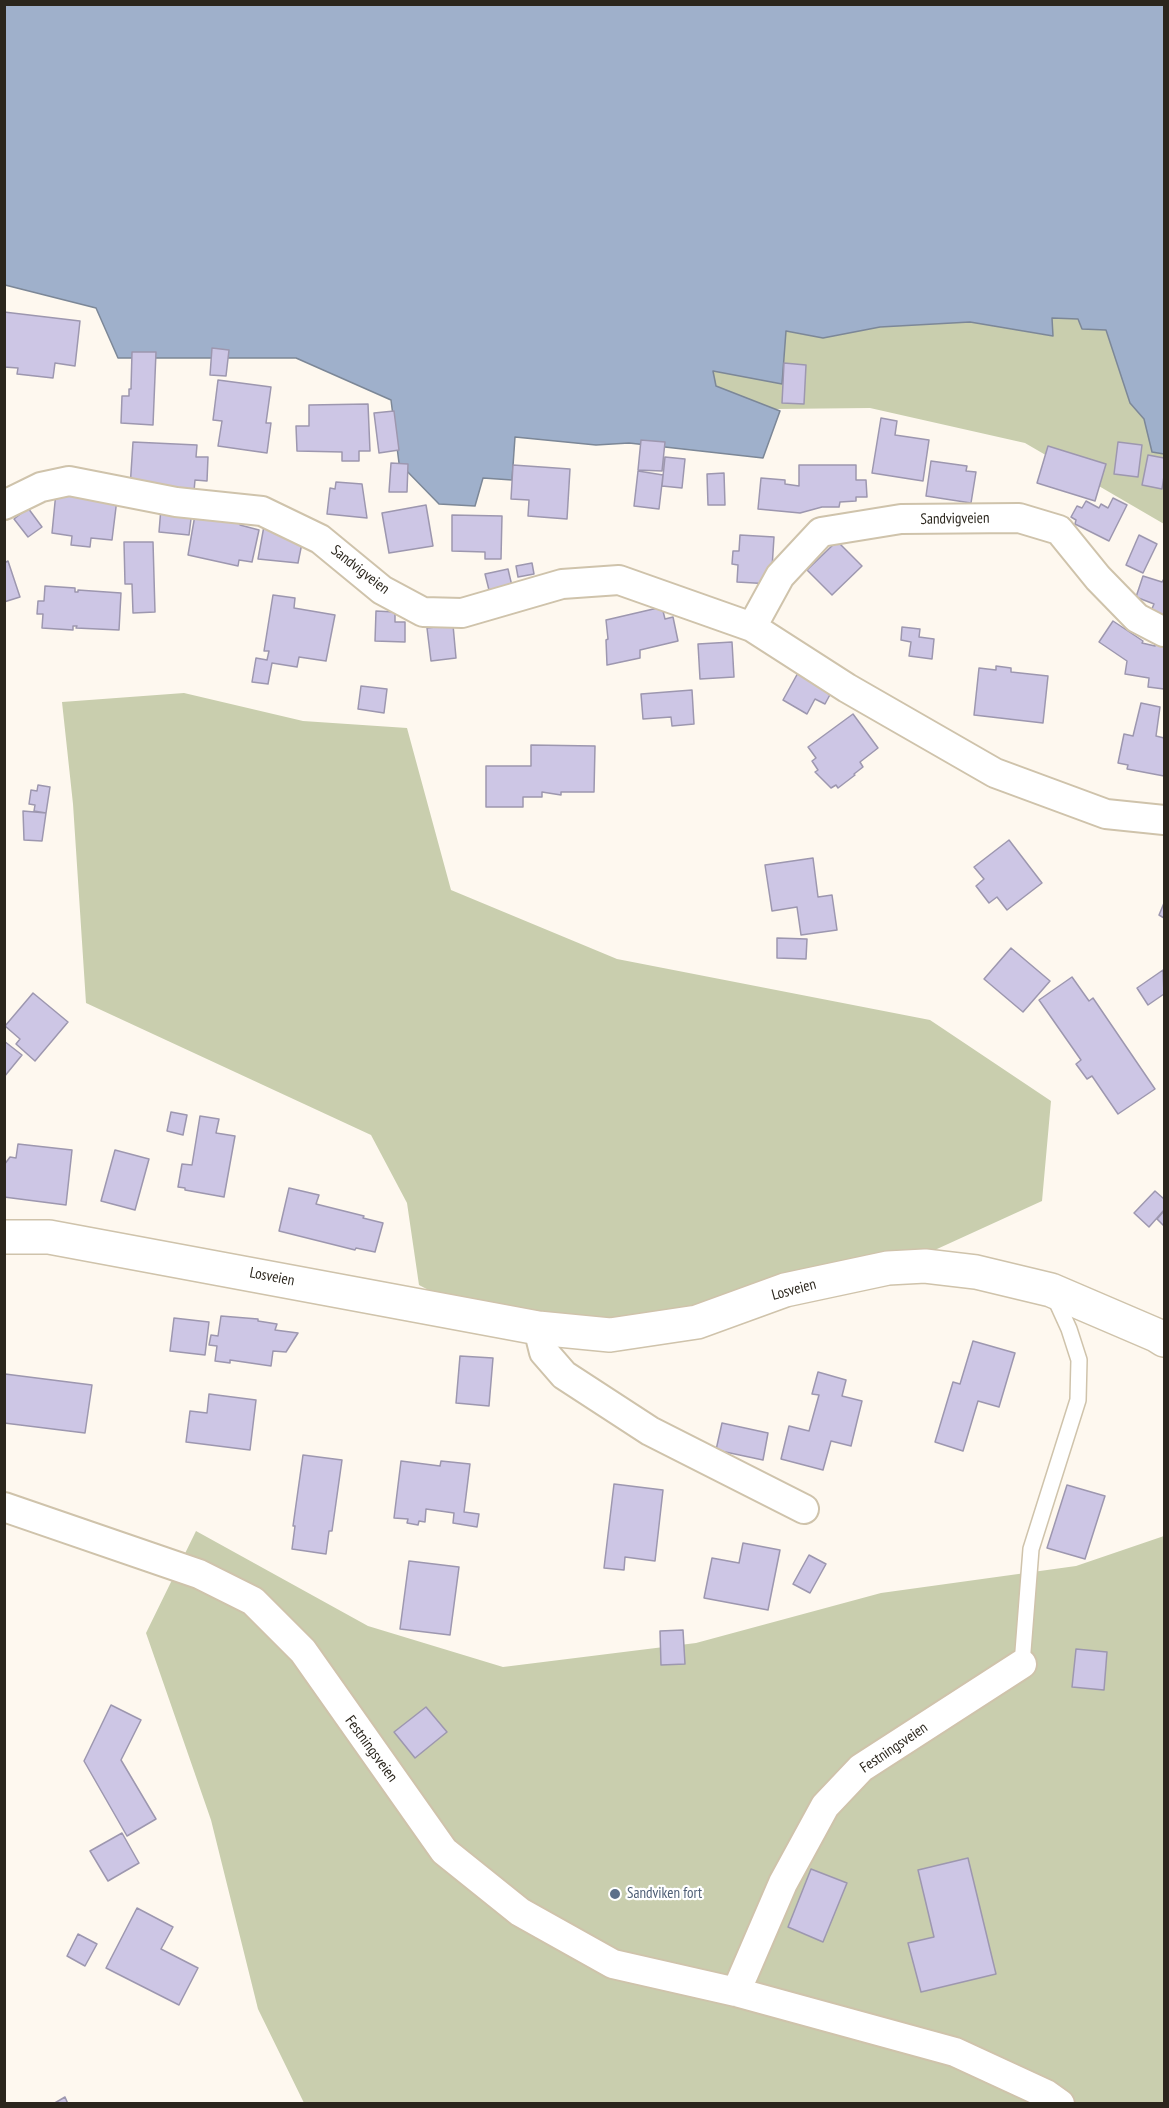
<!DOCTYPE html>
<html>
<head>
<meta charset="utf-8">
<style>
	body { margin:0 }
	#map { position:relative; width:1169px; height:2108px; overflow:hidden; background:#fef8ef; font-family:"PT Sans Narrow",sans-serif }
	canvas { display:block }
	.frame { position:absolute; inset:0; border:6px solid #2b261d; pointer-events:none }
</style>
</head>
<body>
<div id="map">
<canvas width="1169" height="2108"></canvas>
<div class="frame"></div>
</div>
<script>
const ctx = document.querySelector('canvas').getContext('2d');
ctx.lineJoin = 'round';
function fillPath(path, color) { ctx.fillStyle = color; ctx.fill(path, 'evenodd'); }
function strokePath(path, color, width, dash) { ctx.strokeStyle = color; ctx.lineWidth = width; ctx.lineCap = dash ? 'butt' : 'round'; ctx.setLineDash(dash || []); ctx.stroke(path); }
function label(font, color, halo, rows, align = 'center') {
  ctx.font = font + ' "PT Sans Narrow",sans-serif'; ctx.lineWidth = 4.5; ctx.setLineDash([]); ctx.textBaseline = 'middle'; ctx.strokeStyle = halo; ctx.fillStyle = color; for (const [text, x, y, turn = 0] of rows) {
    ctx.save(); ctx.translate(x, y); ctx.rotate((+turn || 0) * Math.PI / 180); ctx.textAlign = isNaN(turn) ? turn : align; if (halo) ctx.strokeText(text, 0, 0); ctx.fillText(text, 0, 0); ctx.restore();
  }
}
const green = new Path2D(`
	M1051,318L1079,319L1082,329L1106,330L1130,403L1144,419L1152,452L1164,454V524L1025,443L870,408L775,409L716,386L713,370L782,383L785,331L823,338L880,327L970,322L1052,336Z
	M184,693L303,721L407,728L451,890L617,959L930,1020L1051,1101L1042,1201L937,1249L765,1302L605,1328L495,1325L419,1285L407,1203L371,1135L86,1003L73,804L62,702Z
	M196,1531L368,1626L503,1667L696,1643L881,1593L1076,1566L1164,1536V2103H304L258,2009L211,1820L146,1633Z`);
const water = new Path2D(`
	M4,5H1164V454L1152,452L1144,419L1130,403L1106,330L1082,329L1078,319L1052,318L1053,336L970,322L880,327L823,338L786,331L782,384L713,371L716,386L780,411L763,458L629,443L596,445L515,437L512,480L483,478L475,506L439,504L399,463L391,400L296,358H118L96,308L5,285Z`);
const building = new Path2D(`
	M4,312L80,321L75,366L55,363L53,378L17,374L18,368L4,367Z
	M212,348L229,350L226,376L210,375Z
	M132,352H156L153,425L121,423L122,396H129V389H131Z
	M784,363L806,365L804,404L782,403Z
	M218,380L271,387L266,423H271L267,453L218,446L222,421L213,420Z
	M368,404L370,451H359V461H342V452L297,451L296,426H309V405Z
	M394,411L399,450L379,453L374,413Z
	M881,418L897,421L895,435L929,440L923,481L872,473Z
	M641,440L665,442L662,471L638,470Z
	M133,442L197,445L196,457H208L207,481L195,480L194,491L130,488Z
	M1118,442L1142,445L1138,477L1114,474Z
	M1048,446L1106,464L1095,501L1037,483Z
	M1148,455L1164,458V476L1162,489L1142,485Z
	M665,457L685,459L682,488L662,486Z
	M931,461L967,466L966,471L976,472L971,503L926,496Z
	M391,463L408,464L407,492H389Z
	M513,465L570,469L567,519L528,516L529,500L511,499Z
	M799,465H856V480H866L867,497H856V501L840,502L839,507H822L800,513L758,509L761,478L785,480V484L799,486Z
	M638,471L663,475L659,509L634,506Z
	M724,473L725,505H708L707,474Z
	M336,482L362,484L367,518L327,514L330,488L335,489Z
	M56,492L117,499L112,540L91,538L90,547L71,545L72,536L52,533Z
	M1113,498L1127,505L1109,541L1075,524L1076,520L1071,517L1077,506L1082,508L1086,501L1099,508L1101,504L1108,508Z
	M426,505L433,546L389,553L382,513Z
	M28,508L42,527L28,537L14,519Z
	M161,508L192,511L189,535L159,532Z
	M195,515L227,522L228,517L241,520L240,525L259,530L252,562L239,560L238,566L188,555Z
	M452,515L502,516L501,559H485V552L452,551Z
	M264,526L303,538L298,563L258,559Z
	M740,535L774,537L771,584L737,582L738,565L732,564L733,551H739Z
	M1139,535L1157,544L1143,573L1126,565Z
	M837,541L862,566L832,595L807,570Z
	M124,542H153L155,612L133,613L132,584H125Z
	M8,561L20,597L4,602V563Z
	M532,563L534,574L518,577L516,566Z
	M508,569L512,586L489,590L485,574Z
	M1143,576L1162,582L1164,579V615L1151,611L1154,604L1136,597Z
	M45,586L75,588V592H78V590L121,593L119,630L76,628L77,626H73V630L42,628L43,614H37L38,601H44Z
	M273,595L295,598L294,608L335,615L326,661L299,657L297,667L272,663L268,684L252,682L256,658L267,660L269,651H264Z
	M662,607L665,619L673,617L678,641L640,650V658L607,665L606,640L608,639L606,620Z
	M376,611L395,612V622H405V642L375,641Z
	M1113,621L1143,641L1142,643L1155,646V642L1164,644V689L1148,687L1149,678L1125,674L1127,661L1099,642Z
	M453,625L456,658L431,661L427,628Z
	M902,627L920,629L919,637L934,639L932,659L909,656L911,642L901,640Z
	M732,642L734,677L700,679L698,644Z
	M996,666L1011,668V672L1048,676L1043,723L974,715L979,668L996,670Z
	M799,671L833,689L825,704L815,699L807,714L783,700Z
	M361,686L387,689L384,713L358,709Z
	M692,690L694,724L672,726L671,717L643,719L641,694Z
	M1141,703L1160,707L1156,736L1164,738V776L1127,769L1128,765L1118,763L1124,734L1133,736Z
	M853,714L878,748L860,762L863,767L854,774L855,775L838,788L836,785L831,788L815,772L818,770L812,761L816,758L808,747Z
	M531,745L595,746L594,792H561V795L542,792V797H523V807H486V766H531Z
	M38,785L50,787L46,813L34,811L35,805L29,804L31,790L37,791Z
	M23,811L46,813L42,841L24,840Z
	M1009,840L1042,883L1007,910L997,897L989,903L976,886L984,879L974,867Z
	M813,858L818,897L832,895L837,930L801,935L797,907L772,911L765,865Z
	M1164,903V918L1159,915Z
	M777,938L807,939L806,959L777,958Z
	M1011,948L1050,981L1023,1012L984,979Z
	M1163,970L1164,994L1148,1005L1137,988Z
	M1072,977L1089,1001L1093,998L1155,1089L1118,1114L1092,1076L1087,1079L1076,1064L1081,1060L1039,1000Z
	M33,993L68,1022L35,1061L16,1044L20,1039L5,1026Z
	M4,1041L22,1055L4,1077Z
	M171,1112L187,1115L183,1135L167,1131Z
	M200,1116L219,1119L216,1133L235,1136L224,1197L185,1190V1188L178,1187L182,1164L192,1165Z
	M18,1144L72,1150L66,1205L4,1197V1165L10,1157L16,1158Z
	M115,1150L149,1159L135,1210L101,1201Z
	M289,1188L319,1195L316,1204L364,1216L363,1218L383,1223L375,1252L356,1248L355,1250L279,1231Z
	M1155,1191L1164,1199V1210L1149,1227L1134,1213Z
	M1164,1211V1226L1157,1219Z
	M221,1316L258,1319V1321L277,1324L275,1330L298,1333L286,1352L273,1351L271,1366L230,1360V1363L215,1361L217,1346L209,1345L211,1335L218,1336Z
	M174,1318L209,1322L205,1355L170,1351Z
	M973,1341L1015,1353L999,1407L978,1401L963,1451L935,1442L953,1382L960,1384Z
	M460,1356L493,1358L489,1406L456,1403Z
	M818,1372L846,1380L842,1396L862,1401L851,1446L831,1441L823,1470L781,1459L789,1426L809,1431L819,1395L812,1394Z
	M5,1374L92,1385L85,1433L4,1423Z
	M209,1394L256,1400L250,1450L186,1442L190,1411L207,1413Z
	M722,1423L768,1433L763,1460L716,1450Z
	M303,1455L342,1460L332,1531H329L326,1554L292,1549L295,1526H293Z
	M401,1461L440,1466L441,1461L470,1464L464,1512L479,1514L477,1527L453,1523L454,1513L426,1509L425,1522L419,1521L418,1525L407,1523L408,1519L394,1518Z
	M614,1484L663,1490L655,1561L625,1557L624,1570L604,1568Z
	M1067,1485L1105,1496L1085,1559L1047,1548Z
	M743,1543L780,1550L768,1610L704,1598L712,1558L739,1563Z
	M809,1555L826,1564L810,1593L793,1584Z
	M409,1561L459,1567L450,1635L400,1629Z
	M683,1630L685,1664L661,1665L660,1631Z
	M1076,1649L1107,1652L1104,1690L1072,1687Z
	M111,1705L141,1720L121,1760L156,1819L127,1836L84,1761Z
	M426,1707L447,1732L415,1758L394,1732Z
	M122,1833L139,1863L108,1881L90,1851Z
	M968,1858L996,1974L921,1992L908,1943L934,1937L918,1870Z
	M811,1869L847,1883L823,1942L788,1927Z
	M137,1908L173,1927L161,1949L198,1968L179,2005L106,1968Z
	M78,1934L97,1944L85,1966L67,1956Z
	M65,2097L68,2104H53Z`);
const service = new Path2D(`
	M1022,1664L1031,1549L1078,1400L1079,1360L1069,1329L1054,1296`);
const minor = new Path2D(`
	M4,505L41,487L69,481L176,502L262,511L320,539L382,590L423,612L462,613L562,584L619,580L752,627L847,688L995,773L1106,814L1164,820
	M752,627L780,576L821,532L901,519L1019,518L1059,530L1098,578L1137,618L1164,632
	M538,1328L544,1352L564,1375L650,1431L804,1509
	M4,1507L199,1574L253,1601L303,1651L444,1851L520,1912L613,1964L736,1992L955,2052L1046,2094L1060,2104
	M736,1992L783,1883L825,1806L861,1768L1022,1664`);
const tertiary = new Path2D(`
	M4,1237H49L538,1328L610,1335L697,1322L785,1290L888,1268L925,1266L976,1272L1051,1290L1156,1335L1164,1340`);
const markers = [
	[615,1894,6,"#5c6f8a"]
];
const streetNames = [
	["Sandvigveien",955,519,-1],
	["Sandvigveien",360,570,38],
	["Losveien",272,1277,11],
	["Losveien",794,1290,-15],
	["Festningsveien",894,1748,-34],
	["Festningsveien",371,1749,54]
];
const serviceNames = [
	["Sandviken fort",627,1894]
];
fillPath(green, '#c9ceae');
fillPath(water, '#9fb0cb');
strokePath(water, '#7c8797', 1.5);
fillPath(building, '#cdc6e5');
strokePath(building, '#9d97af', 1.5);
strokePath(service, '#cfc3ab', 18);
strokePath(minor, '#cfc3ab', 32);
strokePath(tertiary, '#cfc3ab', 36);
strokePath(service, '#fff', 15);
strokePath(minor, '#fff', 28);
strokePath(tertiary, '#fff', 33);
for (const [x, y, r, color] of markers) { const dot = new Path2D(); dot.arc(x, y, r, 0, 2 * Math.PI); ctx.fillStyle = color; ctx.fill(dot); strokePath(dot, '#fff', 2); }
label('15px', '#2b261d', '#fff', streetNames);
label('15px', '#4e5e75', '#fff', serviceNames, 'left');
</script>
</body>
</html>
